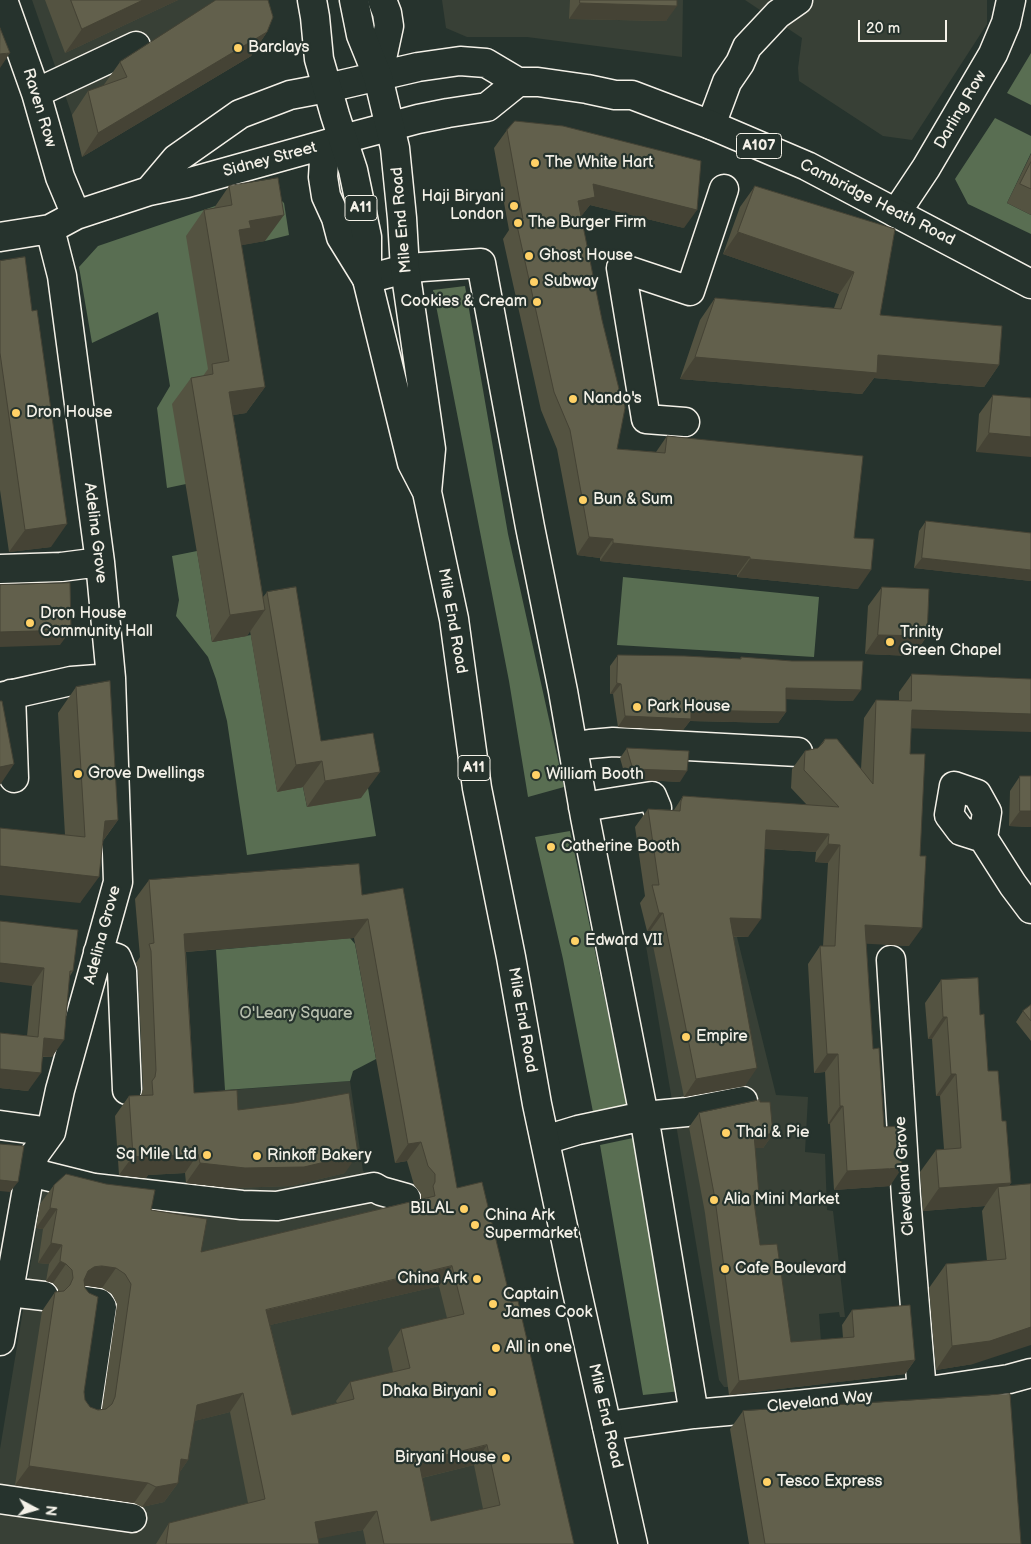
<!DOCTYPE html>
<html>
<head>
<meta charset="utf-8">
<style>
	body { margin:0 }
	#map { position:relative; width:1031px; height:1544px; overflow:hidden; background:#26332d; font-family:"Balsamiq Sans",sans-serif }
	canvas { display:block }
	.north { position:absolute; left:10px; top:1484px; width:50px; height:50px; -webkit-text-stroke:4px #26332d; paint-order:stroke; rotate:96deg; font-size:14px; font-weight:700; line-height:20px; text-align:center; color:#f4f1e8 }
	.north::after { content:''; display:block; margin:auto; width:18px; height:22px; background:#f4f1e8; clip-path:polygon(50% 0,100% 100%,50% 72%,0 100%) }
	.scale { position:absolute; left:858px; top:20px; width:89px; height:22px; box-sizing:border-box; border:2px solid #f4f1e8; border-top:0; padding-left:6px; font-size:15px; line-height:18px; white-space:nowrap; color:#f4f1e8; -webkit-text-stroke:4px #26332d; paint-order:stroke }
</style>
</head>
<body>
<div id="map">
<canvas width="1031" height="1544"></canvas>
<div class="north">N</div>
<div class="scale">20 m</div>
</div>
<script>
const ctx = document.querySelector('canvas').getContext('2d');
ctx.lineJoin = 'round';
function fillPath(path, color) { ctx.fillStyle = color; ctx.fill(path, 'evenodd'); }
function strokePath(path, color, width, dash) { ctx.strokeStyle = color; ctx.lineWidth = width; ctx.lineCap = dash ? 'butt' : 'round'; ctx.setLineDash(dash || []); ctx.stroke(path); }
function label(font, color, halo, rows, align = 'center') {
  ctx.font = font + ' "Balsamiq Sans",sans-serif'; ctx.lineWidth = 4.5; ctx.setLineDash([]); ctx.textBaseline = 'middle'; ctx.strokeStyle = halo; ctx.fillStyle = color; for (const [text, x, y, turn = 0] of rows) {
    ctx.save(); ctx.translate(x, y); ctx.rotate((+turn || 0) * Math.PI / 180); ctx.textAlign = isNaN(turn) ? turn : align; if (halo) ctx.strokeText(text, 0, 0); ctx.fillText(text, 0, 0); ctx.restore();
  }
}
const built = new Path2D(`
	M32,0H248L257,41L251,56L84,155L81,152L72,115Z
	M442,0H683L682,57L527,37H467L446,28Z
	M745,0H987V24L912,140L883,136L799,81L798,68L802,38Z
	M644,934L737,937L776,1095L808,1097L805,1152L825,1154L827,1210L833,1211L845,1317H840L839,1312L819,1314L824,1384L798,1387H724L719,1380Z
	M350,1081L363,1171L401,1186L555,1544H0V1449L44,1183L199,1188L190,1093Z`);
const green = new Path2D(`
	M1031,53V105L1007,93Z
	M995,118L1031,136V153L1007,203L1031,215V234L968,204L955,179Z
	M268,188L284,203L289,235L265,241L259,205L211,213V387L186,484L167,488L157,408L170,386L158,312L92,343L79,267L98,246Z
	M465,286L508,534L564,787L528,797L509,681L433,290Z
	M197,551L212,642L251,635L277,791L303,787L307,807L363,758L376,836L247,855L227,721L216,679L208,657L176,616L179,600L172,556Z
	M623,577L819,597L814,657L617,645Z
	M570,831L627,1105L593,1112L563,959L535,837Z
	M350,938L355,944L376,1059L353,1071L350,1081L225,1090L216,950Z
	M633,1138L681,1391L643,1395L600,1145Z`);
const minor = new Path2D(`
	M3,0L36,93L60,177L76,215
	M36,93L136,46
	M711,125L727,82L740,63L747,47L778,14L798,0
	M325,145L323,177L326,196L336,218L341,237L367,279L405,269L422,267L481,263L530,527L563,691L585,817L644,1116L694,1414
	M149,191L176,159L240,114L290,95L327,88
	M896,213L926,168L993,54L1006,23L1011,0
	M0,237L50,229L76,215L149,191L187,183L341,140
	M685,422L646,419L621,268L690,291L724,189
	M0,569L61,567L100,562
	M11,694L14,778
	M0,697L71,681L111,678
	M573,747L590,744L613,742L798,752
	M583,807L652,796L657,808
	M983,838L987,812L977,794L954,786L949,815L961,831L983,838L1013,885L1031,909
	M98,952L117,958L122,971L127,1090
	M891,960L906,1197L922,1392
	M0,1125L51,1132
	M545,1140L578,1130L644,1116L687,1112L743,1101
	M30,1172L94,1188L242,1205L277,1206L374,1187L381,1191L406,1198
	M9,1292L44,1296
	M86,1301L99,1303L102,1307L86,1414
	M0,1341L30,1172L35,1154L51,1132L60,1090L118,882L111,678L100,562L62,276L50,229
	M607,1426L694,1414L796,1405L922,1392L1009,1379L1031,1373
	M0,1499L132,1518`);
const major = new Path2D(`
	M378,77L389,26L387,13L382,0
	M327,88L418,67L460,61L486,63L518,82H538L587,89L615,95H632L711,125L807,166L1031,284
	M343,139L418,119L448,113L487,107L518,82`);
const highway = new Path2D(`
	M312,0L315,17L319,59L335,115L353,170L367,237V279L412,463L427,492L454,619L477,788L511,957L537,1104L573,1274L633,1544
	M354,0L361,35L378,77L395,148L402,218L405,269L431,449L427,492`);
const wall = new Path2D(`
	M45,0H178L65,53Z
	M570,0H677L666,21L569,19Z
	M267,32L251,56L82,157L72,115L88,91L103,86L120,62Z
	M507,130L684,228L590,205L582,215L581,216L617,449L656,452L667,436L854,538L858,589L737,577V575L600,561V558L577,555L557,449L541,410L503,239L509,230L494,148Z
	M1031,154V215L1007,203Z
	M229,186L265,241L241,245L265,387L246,413L233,415L263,597L267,592L321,741L361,798L307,807L303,787L277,792L250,631L247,636L212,642L172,404L191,378L203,376L208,369L186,236L204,210L214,208Z
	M755,186L895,229L880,315L999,365L984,387L874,378L862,394L680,379L700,320L715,298L834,308L839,294L723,254L740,207Z
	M0,261L51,547L9,552L0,490Z
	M993,395L1031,398L976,452L979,414Z
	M926,521L1031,533V581L914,568L919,531Z
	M882,587L927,636L913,656L865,654L868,606Z
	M618,655L740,659L741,657L853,701L786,699V712L778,723L690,721L683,730L618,727L613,694H610V666Z
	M912,674L910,754L909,946L866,943L873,1049L884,1127L890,1186L834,1190L830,1124H828L825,1072L814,1073L808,964L820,946H823L828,863L815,862L816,852L765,849L748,937H734L745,1086L684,1097L650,931H647L640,903L645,896L635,827L648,809L674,810L683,796L807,805L791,788L792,769L805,751L818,748L825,739L861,769L864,718L876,700H899V692Z
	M76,687L118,820L103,841L80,903L65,835L58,713Z
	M627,748L680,782L626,779L620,758Z
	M1020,776L1031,827L1009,826L1010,791Z
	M149,880L362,895L457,1188L511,1302L574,1544H366L363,1530L318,1538L319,1544H156L169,1523L248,1503L230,1412L194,1421L188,1460L179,1473L178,1483L164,1502L142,1507L134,1503L15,1485L42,1311L55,1292H58V1289L53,1283L46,1281L49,1264L38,1263L43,1229L36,1228L40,1204L54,1185L151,1210L201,1252L421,1199V1194L414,1185L407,1161L395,1163L354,938L186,952L194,1093L238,1110L345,1173L291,1186L232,1188L186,1183L185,1173L148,1175L146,1178L119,1175L115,1116L129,1096L141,1095L143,1089L138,970L136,963L140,957L135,899ZM85,1286H88L102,1288L112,1294L117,1304L102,1409L98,1410L90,1407L85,1400L84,1392ZM439,1286L447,1318L401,1329L388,1348L393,1372L350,1382L336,1401L337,1403L292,1415L270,1325ZM474,1465L483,1509L431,1521L422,1478Z
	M0,921L73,971L70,976L52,1057H43L28,1091L0,1088V1033L27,1036L32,986Z
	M941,980L980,1015L988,1071L1002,1121L1011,1183L1008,1186L1031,1184L973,1364L936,1370L929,1288L946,1264L987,1261L982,1211L985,1206L923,1211L920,1172L936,1150L944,1149L940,1096H936L932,1039H928L925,1003Z
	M1031,1005V1041L1016,1022L1023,1011Z
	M699,1113L773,1134L763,1148H755L754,1202L760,1245L791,1342L843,1338L842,1325L852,1310L915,1360L905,1374L729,1395L705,1213L689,1127Z
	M743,1411L1021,1544H749L730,1429Z`);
const shadedWall = new Path2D(`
	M143,0H178L65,53L82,29Z
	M580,3L677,6L666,21L569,19Z
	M267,32L251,56L82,157L98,133Z
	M10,53L0,68V54Z
	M593,184L697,210L684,228L590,205L582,215L566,219L578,201Z
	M284,215L265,241L238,246L239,230L249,221Z
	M738,232L854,272L839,294L723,254Z
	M878,355L999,365L984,387L874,378L862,394L680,379L695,357Z
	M265,387L246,413L210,419L229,392Z
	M989,433L1031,437V457L976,452Z
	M67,524L51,547L9,552L25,530Z
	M589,537L613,539L600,558L577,555Z
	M613,543L750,557L737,575L600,561Z
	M922,558L1031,570V581L914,568Z
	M750,559L871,570L858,589L737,577Z
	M265,610L247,636L212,642L230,615Z
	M71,630L60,645L0,647V632Z
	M878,635L927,636L913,656L865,654Z
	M617,683L621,684L613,694H610Z
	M786,688L861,690L853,701L779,699Z
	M691,710L786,712L778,723L690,721L683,730L618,727L625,716Z
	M912,710L1031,714V732L899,728Z
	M322,761L303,787L277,792L296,765Z
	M14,764L0,785V767Z
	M633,769L687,771L680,782L626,779Z
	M380,772L361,798L307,807L325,781Z
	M1020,811H1031V827L1009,826Z
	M118,820L99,846L105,821Z
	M766,830L829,834L816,852L753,848Z
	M828,844L840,845L828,863L815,862Z
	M0,866L99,877L80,903L0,895Z
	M659,913H663L650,931H647Z
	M730,918L761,919L748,937L717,936Z
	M368,919L354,938L171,953L184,934Z
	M865,925L922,928L909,946L853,943Z
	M0,963L44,968L32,986L0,982Z
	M943,1017H947L932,1039H928Z
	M44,1038L64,1040L52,1057L32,1056Z
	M827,1054H838L825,1072L814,1073Z
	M757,1068L745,1086L684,1097L696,1079Z
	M0,1069L41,1073L28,1091L0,1088Z
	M951,1074H956L940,1096H936Z
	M840,1106H843L830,1124H828Z
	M754,1134H773L763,1148H744Z
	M421,1142L407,1161L395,1163L408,1144Z
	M198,1154L185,1173L148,1175L146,1178L119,1175L133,1156H160Z
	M358,1154L345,1173L291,1186L232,1188L186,1183L200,1163Z
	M902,1168L890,1186L834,1190L847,1171Z
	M0,1180L18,1182L10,1192L0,1191Z
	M1011,1183L999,1199L998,1187L985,1206L923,1211L939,1188Z
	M753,1195H759L749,1209Z
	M50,1208L57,1209L43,1229L36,1228Z
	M51,1243L62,1245L49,1264L38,1263Z
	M60,1261L66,1264L53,1283L46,1281Z
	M102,1266L116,1268L102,1288L88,1286H81L88,1271L94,1267Z
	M452,1266L439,1286L253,1329L266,1310Z
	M1031,1327V1345L973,1364L936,1370L952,1346Z
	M915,1360L905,1374L729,1395L739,1381Z
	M243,1393L230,1412L183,1424L197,1405Z
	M487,1445L474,1465L405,1482L419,1462Z
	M181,1459L188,1460L175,1479Z
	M29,1466L148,1483L134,1503L15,1485Z
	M178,1483L164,1502L142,1507L156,1487Z
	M377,1511L363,1530L302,1542L315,1522Z`);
const building = new Path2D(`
	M71,0H143L82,29Z
	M216,0H268L273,17L267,32L98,133L88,91L127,77L120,62Z
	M580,0H677V6L580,3Z
	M0,28L10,53L0,54Z
	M515,121L563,126L701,161L697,210L593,184L595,197L578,201L602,320L619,389L624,398L625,408L617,449L665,453L667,436L863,456L854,538L874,539L871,570L750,559V557L613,543V539L589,537L570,430L554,392L516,221L523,219L507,130Z
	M1031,162V189L1020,184Z
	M278,178L284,215L249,221L251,228L239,230L265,387L229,392L265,610L230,615L191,378L213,374L212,364L229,361L204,210L232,205L229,186Z
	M755,186L895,229L880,315L1002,326L999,365L878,355L877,373L695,357L715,298L841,309L854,272L738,232Z
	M25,257L32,311L37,310L67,524L25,530L0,353V261Z
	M993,395L1031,398V437L989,433Z
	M926,521L1031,533V570L922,558Z
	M70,583L71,630L0,632V585Z
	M296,587L321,741L373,733L380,772L325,781L322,761L296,765L267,592Z
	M882,587L929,589L927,636L878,635Z
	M618,655L685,656L741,659V657L792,661H863L861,690L786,688V712L691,710V719L625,716L621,684L617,683Z
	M912,674L1031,679V714L912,710L910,754H925L920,856H926L922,928L865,925L873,1049L879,1048L884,1127L900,1126L902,1168L847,1171L843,1106H840L838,1054H827L820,946H835L840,845L828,844L829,834L766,830L761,919L730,918L757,1068L696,1079L663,913H659L652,885H659L648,809L680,811L681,801L683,796L839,807L804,770L805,751L818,748L823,743L825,739H837L873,784L876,700L911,701Z
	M110,681L118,820L105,821L99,877L0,866V828L85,837L76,687Z
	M0,701H2L14,764L0,767Z
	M627,748L689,751L687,771L633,769Z
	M1020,776H1031V811H1020Z
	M359,864L362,895L403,888L457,1188L482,1182L511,1302L518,1301L574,1544H384L377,1511L315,1522L319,1544H166L169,1523L265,1499L243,1393L197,1405L188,1460L181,1459L178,1483L156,1487L148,1483L29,1466L55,1292L64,1291L70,1285L73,1278L72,1270L66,1264L60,1261L62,1245L51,1243L57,1209L50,1208L54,1185L66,1174L106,1184L155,1190L151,1210L207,1219L201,1252L435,1196L433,1186L435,1182V1174L428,1166L421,1142L408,1144L368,919L184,934L194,1093L237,1090L238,1110L294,1103L349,1093L358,1154L304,1167L245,1168L200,1163L198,1154L160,1156V1159L133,1156L129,1096L153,1095L152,1081L155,1077L156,1070L151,951L149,944L154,943L149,880ZM102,1266L116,1268L125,1274L131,1284L115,1397L112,1404L106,1409L98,1410L90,1407L85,1400L84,1392L98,1297L89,1293L85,1288L84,1280L88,1271L94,1267ZM452,1266L464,1314L401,1329L410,1368L350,1382L354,1399L292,1415L266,1310ZM487,1445L500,1505L431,1521L419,1462Z
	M0,921L78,930L73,971H70L64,1040L44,1038L41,1073L0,1069V1033L38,1037L44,968L0,963Z
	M978,978L980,1015L984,1014L988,1071H998L1002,1121H1006L1011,1183L939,1188L936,1150L961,1148L956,1074H951L947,1017H943L941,980Z
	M1031,1005V1021L1023,1011Z
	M760,1100V1102H770L773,1134H754L759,1195H753L760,1245L777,1244L791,1342L854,1337L852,1310L910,1305L915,1360L739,1381L715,1199L699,1113Z
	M0,1144L24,1146L18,1182L0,1180Z
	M1031,1184V1327L990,1341L952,1346L946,1264L1006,1259L998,1187Z
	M1010,1394L1021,1544H765L743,1411Z`);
const markers = [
	[238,48,5,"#ffd166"],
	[535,163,5,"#ffd166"],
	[514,206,5,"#ffd166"],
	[518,223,5,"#ffd166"],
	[529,256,5,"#ffd166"],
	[534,282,5,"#ffd166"],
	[537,302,5,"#ffd166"],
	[573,399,5,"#ffd166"],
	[16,413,5,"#ffd166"],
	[583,500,5,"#ffd166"],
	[30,623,5,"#ffd166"],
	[890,642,5,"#ffd166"],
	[637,707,5,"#ffd166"],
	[78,774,5,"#ffd166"],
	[536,775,5,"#ffd166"],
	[551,847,5,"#ffd166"],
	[575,941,5,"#ffd166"],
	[686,1037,5,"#ffd166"],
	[726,1133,5,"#ffd166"],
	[207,1155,5,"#ffd166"],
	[257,1156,5,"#ffd166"],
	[714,1200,5,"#ffd166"],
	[464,1209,5,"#ffd166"],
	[475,1225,5,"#ffd166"],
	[725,1269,5,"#ffd166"],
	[477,1279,5,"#ffd166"],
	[493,1304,5,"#ffd166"],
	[496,1348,5,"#ffd166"],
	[492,1392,5,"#ffd166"],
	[506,1458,5,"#ffd166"],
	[767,1482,5,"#ffd166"]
];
const shields = [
	[759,146,45],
	[361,208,32],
	[474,768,32]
];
const shieldNames = [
	["A107",759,146],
	["A11",361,208],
	["A11",474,768]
];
const poiNames = [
	["Barclays",248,48],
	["The White Hart",545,163],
	["Haji Biryani",504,197,"right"],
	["London",504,215,"right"],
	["The Burger Firm",528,223],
	["Ghost House",539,256],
	["Subway",544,282],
	["Cookies & Cream",527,302,"right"],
	["Nando's",583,399],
	["Dron House",26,413],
	["Bun & Sum",593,500],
	["Dron House",40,614],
	["Community Hall",40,632],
	["Trinity",900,633],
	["Green Chapel",900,651],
	["Park House",647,707],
	["Grove Dwellings",88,774],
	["William Booth",546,775],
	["Catherine Booth",561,847],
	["Edward VII",585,941],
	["Empire",696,1037],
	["Thai & Pie",736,1133],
	["Sq Mile Ltd",197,1155,"right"],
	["Rinkoff Bakery",267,1156],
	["Alia Mini Market",724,1200],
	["BILAL",454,1209,"right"],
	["China Ark",485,1216],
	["Supermarket",485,1234],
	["Cafe Boulevard",735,1269],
	["China Ark",467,1279,"right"],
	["Captain",503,1295],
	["James Cook",503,1313],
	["All in one",506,1348],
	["Dhaka Biryani",482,1392,"right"],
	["Biryani House",496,1458,"right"],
	["Tesco Express",777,1482]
];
const streetNames = [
	["Raven Row",39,108,73],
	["Darling Row",961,110,-60],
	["Sidney Street",270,160,-15],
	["Cambridge Heath Road",877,203,27],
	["Mile End Road",402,220,-95],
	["Adelina Grove",95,533,83],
	["Mile End Road",452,621,80],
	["Adelina Grove",103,935,-75],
	["Mile End Road",522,1020,80],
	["Cleveland Grove",905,1176,-94],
	["Cleveland Way",820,1402,-6],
	["Mile End Road",605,1416,77]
];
const parkNames = [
	["O'Leary Square",296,1014]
];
fillPath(built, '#384036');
fillPath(green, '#596e52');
strokePath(minor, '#f4f1e8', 31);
strokePath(major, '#f4f1e8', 31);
strokePath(highway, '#f4f1e8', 31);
strokePath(minor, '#26332d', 28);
strokePath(major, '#26332d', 28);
strokePath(highway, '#26332d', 28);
fillPath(wall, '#545341');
fillPath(shadedWall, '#454335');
fillPath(building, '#62604c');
strokePath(building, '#454335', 1);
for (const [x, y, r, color] of markers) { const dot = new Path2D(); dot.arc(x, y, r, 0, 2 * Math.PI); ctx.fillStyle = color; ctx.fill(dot); strokePath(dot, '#26332d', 2); }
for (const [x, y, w] of shields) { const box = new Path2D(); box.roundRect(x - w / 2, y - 12.5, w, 25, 4); ctx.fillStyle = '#26332d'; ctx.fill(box); strokePath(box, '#f4f1e8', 1); }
label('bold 15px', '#f4f1e8', null, shieldNames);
label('16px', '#f4f1e8', '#26332d', poiNames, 'left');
label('16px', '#f4f1e8', '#26332d', streetNames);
label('16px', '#b6bdac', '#26332d', parkNames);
</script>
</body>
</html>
